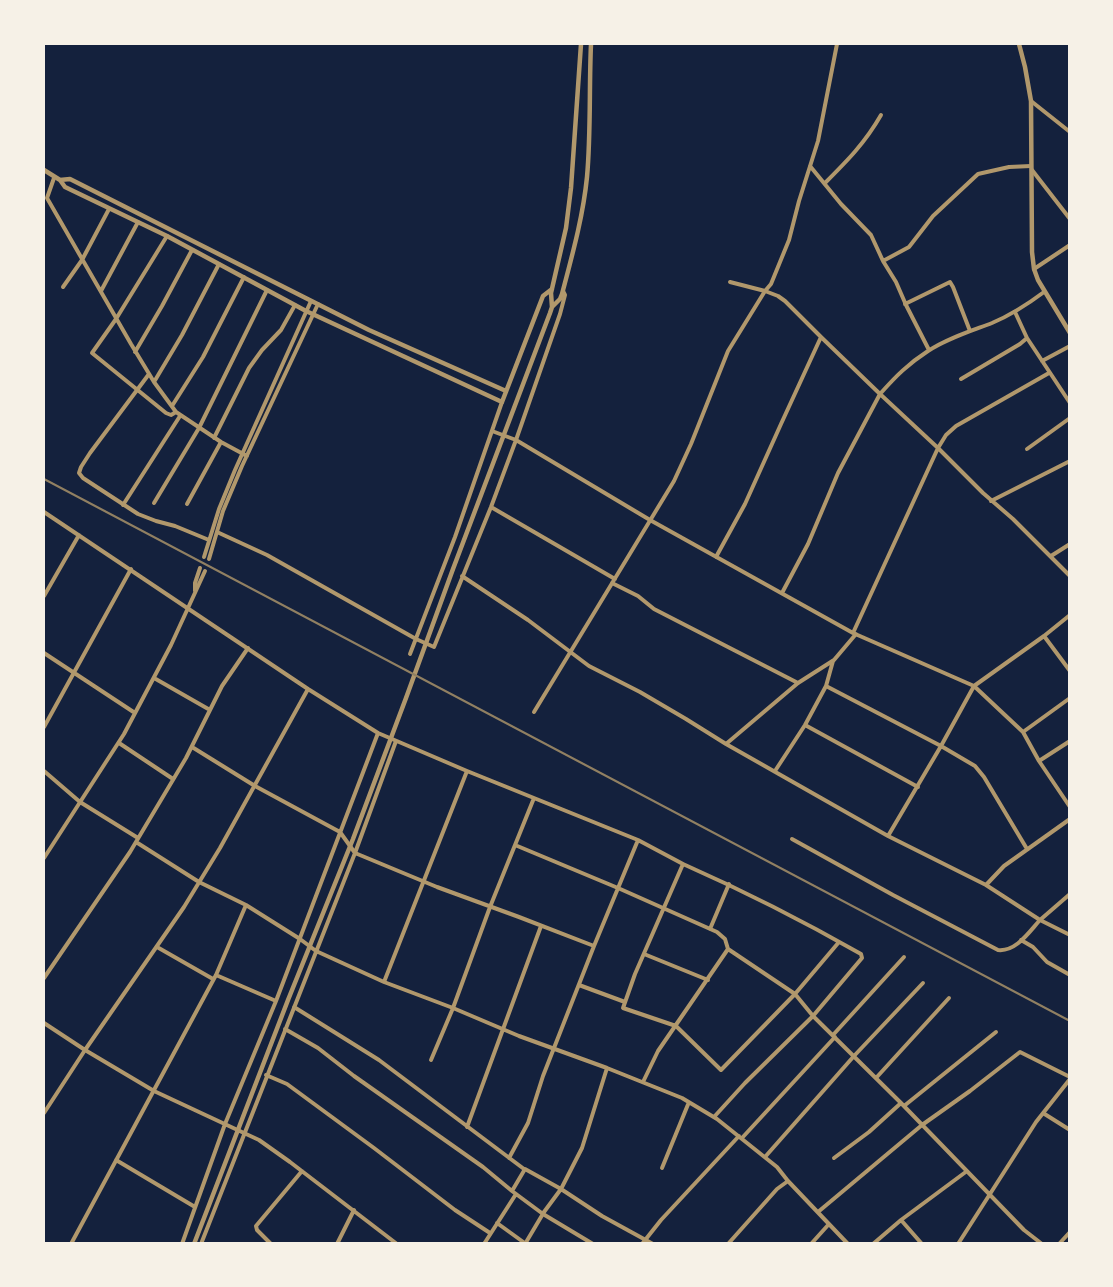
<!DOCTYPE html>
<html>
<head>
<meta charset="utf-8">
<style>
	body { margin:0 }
	#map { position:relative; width:1113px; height:1287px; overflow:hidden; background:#14213d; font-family:"Crimson Pro",serif }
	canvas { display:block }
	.frame { position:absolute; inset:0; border:45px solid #f6f1e7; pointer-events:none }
</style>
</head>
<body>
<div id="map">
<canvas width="1113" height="1287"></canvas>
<div class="frame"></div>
</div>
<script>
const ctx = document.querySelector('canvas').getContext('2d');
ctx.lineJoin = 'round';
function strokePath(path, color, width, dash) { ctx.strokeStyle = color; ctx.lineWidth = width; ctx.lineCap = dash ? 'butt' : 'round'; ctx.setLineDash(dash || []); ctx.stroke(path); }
const minor = new Path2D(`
	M1031,101L1070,132
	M810,166L841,204L871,235L883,261L909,247L933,216L978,174L1009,167L1031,166
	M1032,170L1070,219
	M54,178L47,198L131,344L154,382L176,412L221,442L247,456
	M825,183C847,161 865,143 881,115
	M167,236L116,319L92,353L166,413L171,415L176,412
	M883,261L896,282L906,305L929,350
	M1034,269L1070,245
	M730,282L765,291L771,284L789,240L799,201L818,141L837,44
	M63,287L82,260L109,209
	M101,291L138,222
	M905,304L950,282L953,287L970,331
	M1015,312L1027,338L1070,403
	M135,352L162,306L192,250
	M1042,361L1070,346
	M149,374L90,453L81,467L79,473L83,478L138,514L156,521L175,526L209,540
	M961,379L1020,344L1027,338
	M154,382L182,335L219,264
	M172,406L203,357L244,277
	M492,431L516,440L650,520L853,633L974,686L1044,636L1070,615
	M214,438L249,368L262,350L281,330L295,305
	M1027,449L1070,418
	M991,501L1070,461
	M154,503L199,428L267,290
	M187,504L221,442
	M123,505L180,416
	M491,507L615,579
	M44,512L308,689L378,733L467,771L638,840L594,946
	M217,532L267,555L416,639L434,647L491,507L516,440L560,314L565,295L563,291
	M1051,556L1070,544
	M204,557L219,509L235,470L311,301
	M716,557L745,504L781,424L821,337L880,394C896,376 908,364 928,351C948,338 971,331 992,323C1011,315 1028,304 1044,292
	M209,559L223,511L242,466L318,304
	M462,576L528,620L589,666L640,692L686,719L726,744
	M612,583L638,596L654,609L798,683
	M195,591V583L200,568
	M782,593L808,544L838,473L880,394L938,448L983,493L1013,519L1070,576
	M44,596L79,535
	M853,633L938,448L946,435L956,426L1049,373
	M1044,636L1070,671
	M44,653L135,713
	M410,654L455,537L502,402
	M154,678L210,710
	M826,686L941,746L975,766L984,777L1027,849
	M534,712L674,481L691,444L728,351L765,291L778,296L785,301L821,337
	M805,725L918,787
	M44,727L131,569
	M1023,732L1070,698
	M1070,741L1039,761L1070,807
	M119,743L173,779
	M192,747L255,786L340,832L355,853L437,887L519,917L594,946L543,1076L528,1123L509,1158
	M44,771L80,802L138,838
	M775,771L805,725L826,686L833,661
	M888,836L941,746L974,686L1023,732L1039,761
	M792,839L893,895L998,950C1016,952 1029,932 1040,920L986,885L888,836L726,744L798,683L834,660L856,634
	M638,840L683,864
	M515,845L618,888L717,932L725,939L728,949
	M44,858L124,734L171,645L205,571
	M683,864C744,891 803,921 861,954L862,958L813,1016L795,994L721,1070L676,1026L623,1008L635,974Z
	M986,885L1004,866L1070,819
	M1070,894L1040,920L1070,935
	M246,905L300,939L316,951L384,982L453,1008L519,1036L607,1068L682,1098L717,1119L777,1167L788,1181L848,1244
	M710,929L729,884
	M1021,940L1033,947L1047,962L1070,975
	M157,947L213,979
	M644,954L708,980
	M216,975L276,1001
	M44,978L130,852L186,758L222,686L248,648
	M384,982L467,771
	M579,985L625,1002
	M294,1007L379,1060L524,1169
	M44,1023L85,1050L154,1091L259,1140L290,1162L397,1244
	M285,1029L318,1048L354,1076L483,1167L512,1191L525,1169L561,1189L602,1216L653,1244
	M833,1035L904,957
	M431,1060L453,1008L490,907L534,798
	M266,1075L287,1084L374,1148L455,1210L490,1233
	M876,1078L949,998
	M643,1082L658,1051L728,949L795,994L839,942
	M904,1106L996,1032
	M44,1113L85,1050L184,907L220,848L308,689
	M1043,1113L1070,1130
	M714,1117L745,1083L813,1016L901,1103L1024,1230L1042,1244
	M467,1127L541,926
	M742,1138L835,1037
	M765,1157L854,1056L923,983
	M834,1158L869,1132L901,1103
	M116,1160L195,1207
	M662,1168L689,1102
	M512,1191L543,1214L593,1244
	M818,1212L922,1125L970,1091L1020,1052L1070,1077
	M901,1220L967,1171
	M497,1223L526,1244
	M71,1244L216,975L246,905L199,882L136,842
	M182,1244L225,1124L276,1001L378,733
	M201,1244L355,853L396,741
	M271,1244L257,1230L256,1226L302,1171
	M337,1244L354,1210
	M484,1244L516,1194
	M525,1244L544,1212L561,1189L582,1148L607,1068
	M642,1244L661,1220L739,1136
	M728,1244L777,1189L788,1181
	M811,1244L829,1224
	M873,1244L901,1220L922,1244
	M958,1244L1036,1122L1070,1079
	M1059,1244L1070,1232`);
const tertiary = new Path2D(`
	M1019,44L1025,67L1031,101L1032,252L1034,269L1038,280L1070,333
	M44,170L60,180L65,187L167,236L306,311L502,402L543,296L552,289
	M60,180L70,179L369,330L506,391
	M552,307L560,299L562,294C572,256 583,217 587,177C591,133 589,88 591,44
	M194,1244L288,1000L353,839L406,698L453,569L550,313L552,307L551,293L566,228L571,188L581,44`);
const rail = new Path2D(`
	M44,479L1070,1021`);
strokePath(minor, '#b1986c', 4);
strokePath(tertiary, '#b1986c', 4.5);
strokePath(rail, '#918062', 2);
</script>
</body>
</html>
